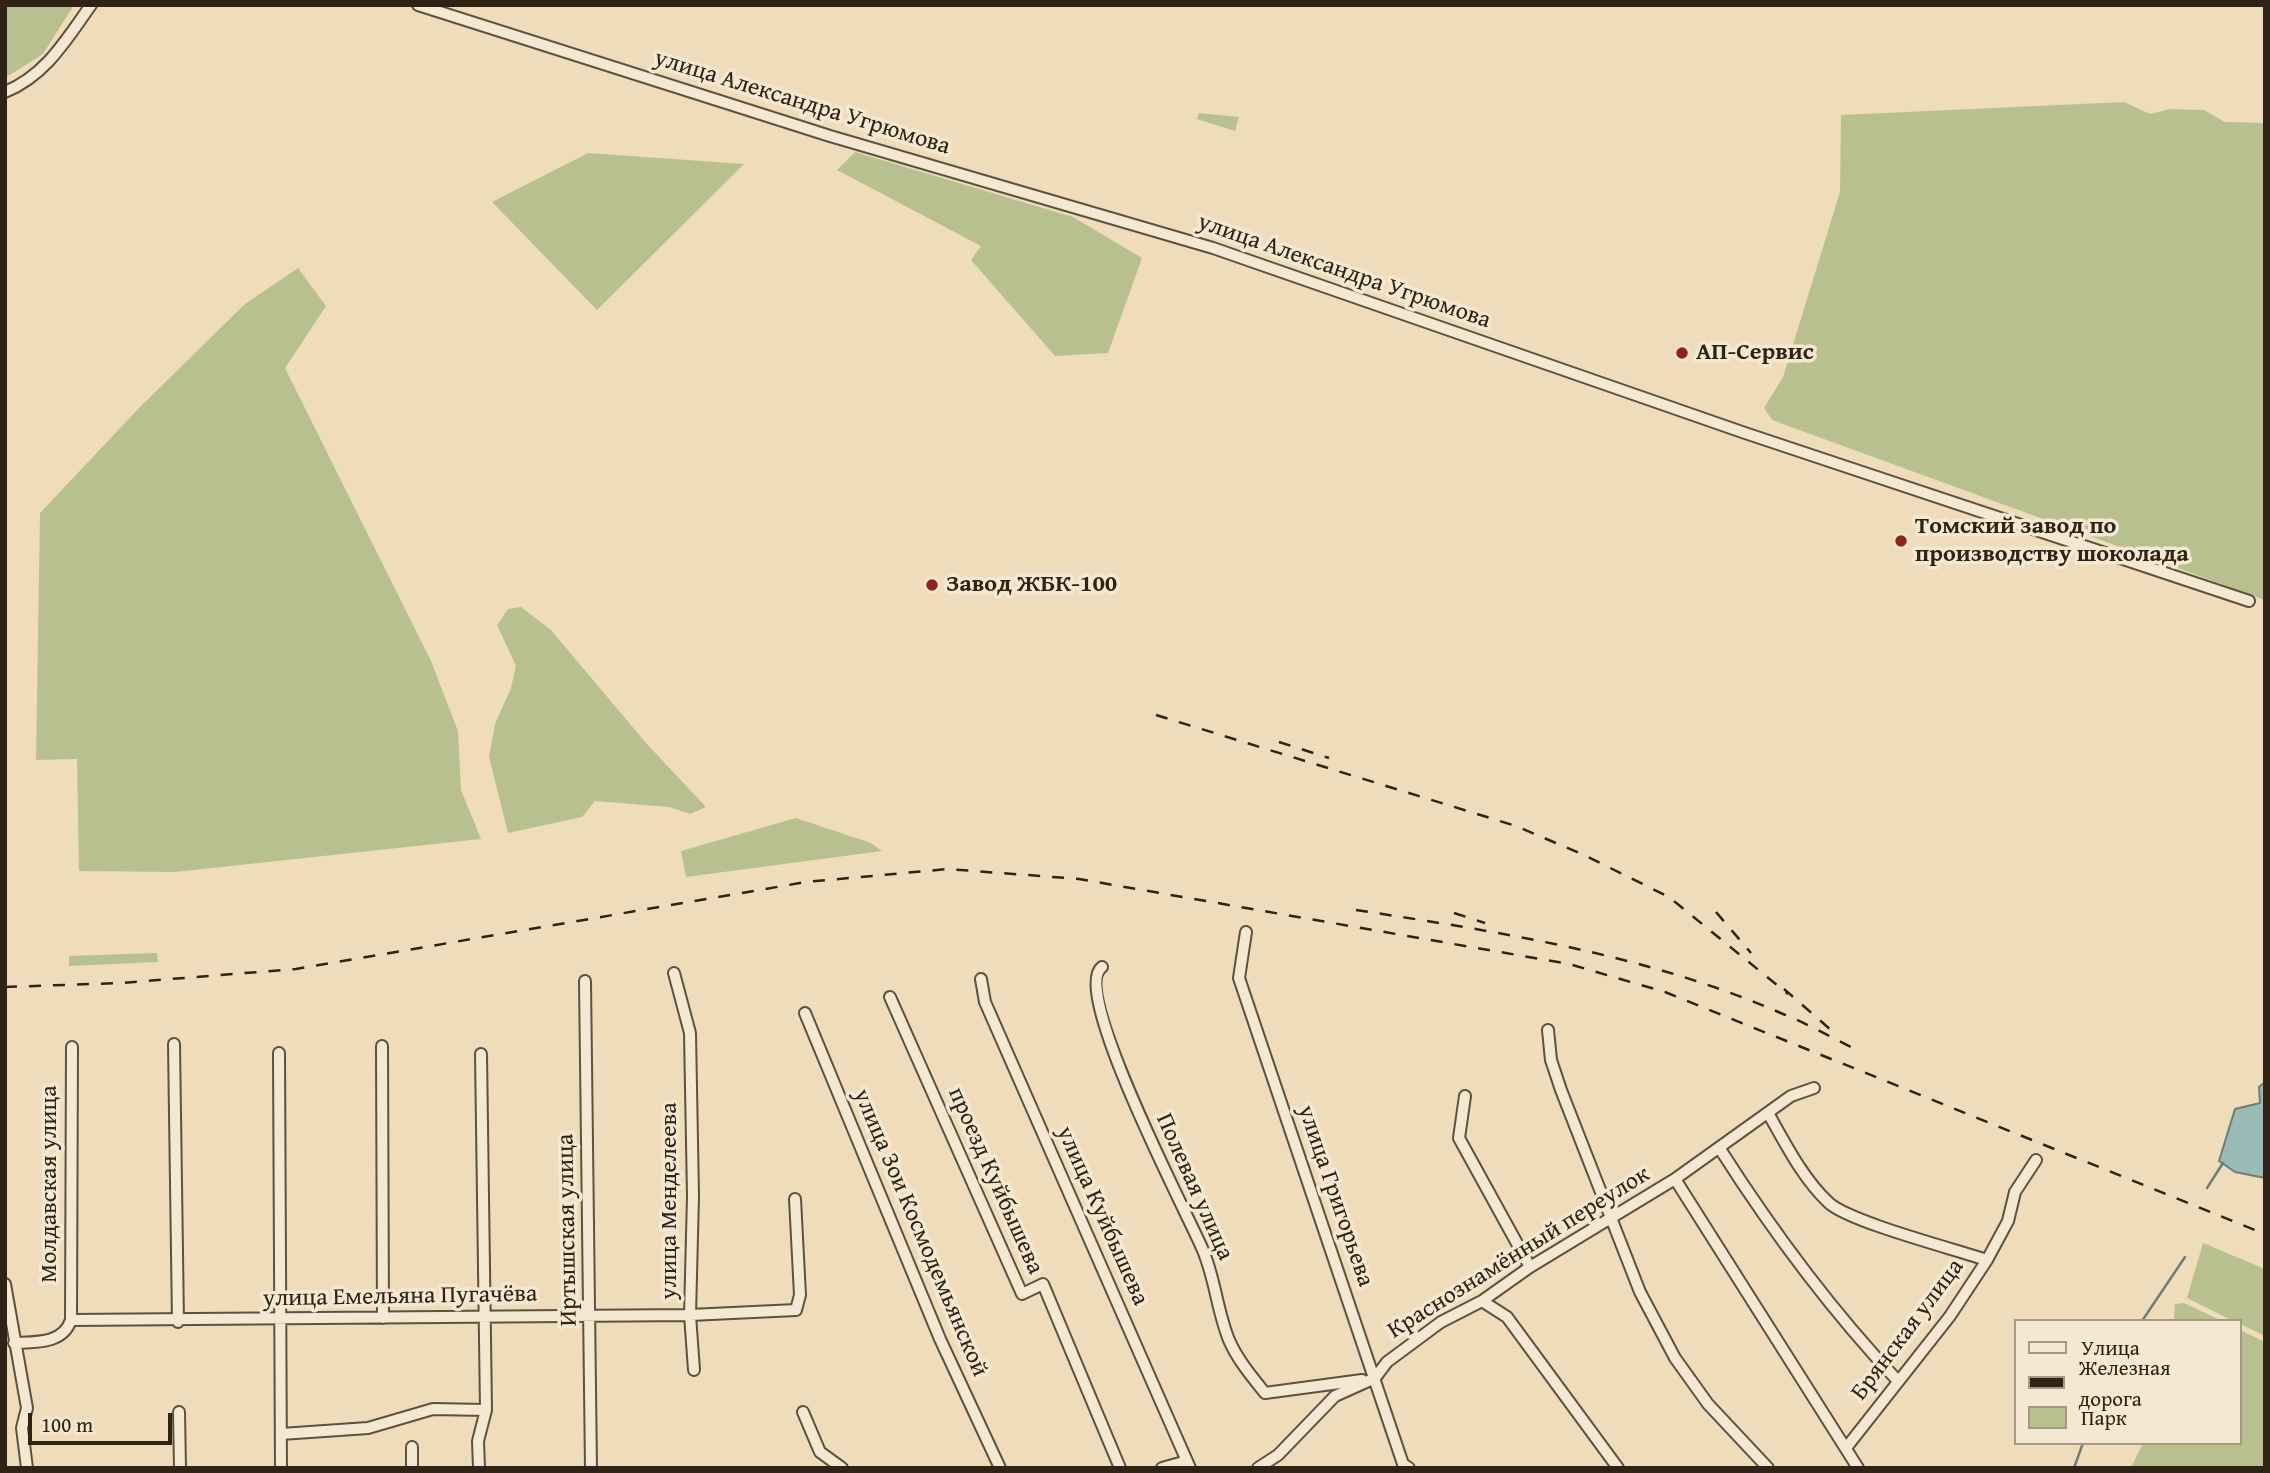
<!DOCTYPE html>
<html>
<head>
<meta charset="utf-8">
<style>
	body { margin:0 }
	#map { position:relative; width:2270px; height:1473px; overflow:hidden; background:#eedcba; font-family:"Gentium Book Plus",serif }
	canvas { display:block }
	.frame { position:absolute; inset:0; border:7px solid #2e2314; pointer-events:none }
	.legend { position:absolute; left:2014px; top:1319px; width:228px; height:126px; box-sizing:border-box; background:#f4e8d2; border:2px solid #a59986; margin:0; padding:9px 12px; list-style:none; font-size:21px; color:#2e2314 }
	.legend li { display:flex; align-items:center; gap:14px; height:35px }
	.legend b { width:35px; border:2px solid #a59986 }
	.scale { position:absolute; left:28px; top:1413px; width:144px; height:32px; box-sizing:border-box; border:4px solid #2e2314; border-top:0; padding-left:9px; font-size:21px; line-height:24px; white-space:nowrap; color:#2e2314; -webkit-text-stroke:5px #f4e8d2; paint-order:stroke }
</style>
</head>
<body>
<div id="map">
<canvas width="2270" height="1473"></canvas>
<div class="frame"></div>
<ul class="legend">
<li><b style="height:9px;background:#f4e8d2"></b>Улица</li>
<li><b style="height:9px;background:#2e2314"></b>Железная дорога</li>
<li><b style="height:19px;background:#b9c090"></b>Парк</li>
</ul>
<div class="scale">100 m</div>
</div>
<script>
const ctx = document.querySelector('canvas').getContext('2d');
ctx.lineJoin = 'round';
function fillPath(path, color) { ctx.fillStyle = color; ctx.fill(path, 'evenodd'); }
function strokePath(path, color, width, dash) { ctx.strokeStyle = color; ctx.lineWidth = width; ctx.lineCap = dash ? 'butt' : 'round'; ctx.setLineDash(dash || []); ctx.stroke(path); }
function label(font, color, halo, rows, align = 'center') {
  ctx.font = font + ' "Gentium Book Plus",serif'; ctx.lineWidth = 7; ctx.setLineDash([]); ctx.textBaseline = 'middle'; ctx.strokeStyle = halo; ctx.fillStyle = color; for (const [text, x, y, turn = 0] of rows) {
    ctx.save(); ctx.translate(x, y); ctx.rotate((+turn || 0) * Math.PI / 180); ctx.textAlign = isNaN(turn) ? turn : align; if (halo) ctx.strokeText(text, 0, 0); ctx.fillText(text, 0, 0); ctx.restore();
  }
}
const green = new Path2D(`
	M5,5H74L43,54L5,78Z
	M2124,102L2150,114L2170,109L2204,110L2225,122L2265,123V600L1772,420L1764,408L1783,377L1840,192L1841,115Z
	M1199,113L1239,117L1235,131L1197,119Z
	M855,152L1073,217L1142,258L1108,353L1055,356L971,260L981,246L837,170Z
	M588,153L744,164L597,310L492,202Z
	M298,268L326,306L285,368L431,661L458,731L461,790L481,839L175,872L79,871L77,759L36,760L40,513L140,407L245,304Z
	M521,607L551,630L646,743L706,807L690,814L669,807L595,801L582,817L508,833L489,757L495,724L511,688L516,666L497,625L508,609Z
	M796,818L871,843L882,851L686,877L681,851Z
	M157,953L158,962L69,966V956Z
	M2203,1243L2265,1269V1336L2240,1324V1321H2233L2187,1298Z
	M2184,1303L2222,1321H2174L2175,1304Z
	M2240,1330L2265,1342V1468H2131L2143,1443H2240Z`);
const water = new Path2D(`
	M2265,1082V1178L2235,1172L2219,1161L2235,1109L2260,1103L2259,1087Z`);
const stream = new Path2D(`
	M2207,1188L2223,1163
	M2142,1321L2185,1257
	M2074,1468L2083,1443`);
const minor = new Path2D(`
	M418,5L830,136L1213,248L1745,433L2249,601
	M5,92C46,75 66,40 91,5
	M1246,932L1239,978L1403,1464L1409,1468
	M1102,967C1070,990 1186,1211 1202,1248C1215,1277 1217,1311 1229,1340C1237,1359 1252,1377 1265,1393L1362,1380
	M674,973L690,1033L693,1196L690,1315L694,1370
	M981,979L985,1002L1190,1468
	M585,981L591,1468
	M890,997L1022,1294L1043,1284L1120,1468
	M805,1013L940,1339L1000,1468
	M1548,1030L1551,1060L1561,1090L1640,1292L1675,1358L1708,1404L1768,1468
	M174,1044L178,1322
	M382,1046L383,1318
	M279,1053L281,1468
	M1465,1096L1459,1138L1530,1267
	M1768,1113C1785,1143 1803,1179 1829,1203C1850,1222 1954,1249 1987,1260
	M1720,1149C1773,1232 1830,1309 1897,1380
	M1675,1179L1858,1468
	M5,1284L27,1408L22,1428L27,1468
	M1482,1301L1507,1317L1618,1468
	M71,1320L72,1047
	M14,1343C36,1342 63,1344 71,1320L690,1315L796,1310L800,1295L795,1199
	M179,1412L180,1468
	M803,1412L820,1452L842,1468
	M281,1434L368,1428L433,1409L486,1410
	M1846,1448L1950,1316L1987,1260L2008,1221L2015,1192L2036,1160
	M412,1468V1447
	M479,1468L478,1441L486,1410L481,1054
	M1162,1468L1187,1461
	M1258,1468L1278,1455L1335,1396L1375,1378L1387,1362L1441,1322L1482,1301L1530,1267L1675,1179L1791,1096L1814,1088`);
const rail = new Path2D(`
	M1156,715L1516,826L1584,855L1669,897L1788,994
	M1279,742L1329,758
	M1356,910C1501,932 1649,955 1783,1014C1808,1024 1831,1037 1855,1049
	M1716,912L1751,953
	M1454,913L1485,923
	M5,987L121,983L296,969L806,882L948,869L1079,879L1569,964L1665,992L2265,1234
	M1784,989L1831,1030`);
const markers = [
	[1682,353,7,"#8f2418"],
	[1901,541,7,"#8f2418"],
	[932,585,7,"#8f2418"]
];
const streetNames = [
	["улица Александра Угрюмова",802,103,17],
	["улица Александра Угрюмова",1344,272,19],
	["проезд Куйбышева",995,1181,66],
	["Молдавская улица",50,1184,-90],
	["Полевая улица",1194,1187,66],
	["улица Григорьева",1335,1196,71],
	["улица Менделеева",670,1201,-90],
	["улица Куйбышева",1102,1216,66],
	["Иртышская улица",568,1230,-91],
	["улица Зои Космодемьянской",920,1233,67],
	["Краснознамённый переулок",1519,1253,-32],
	["улица Емельяна Пугачёва",400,1297,-1],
	["Брянская улица",1908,1330,-53]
];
const poiNames = [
	["АП-Сервис",1696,353],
	["Томский завод по",1915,527],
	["производству шоколада",1915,555],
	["Завод ЖБК-100",946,585]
];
fillPath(green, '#b9c090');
fillPath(water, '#9abab5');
strokePath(water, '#6f7e75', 2);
strokePath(stream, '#6f7e75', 2.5);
strokePath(minor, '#5e513e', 14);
strokePath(minor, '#f4e8d2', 10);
strokePath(rail, '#2e2314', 2.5, [12, 12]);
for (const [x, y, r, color] of markers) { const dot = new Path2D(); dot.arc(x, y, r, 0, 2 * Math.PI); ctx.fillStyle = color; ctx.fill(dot); strokePath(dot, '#f4e8d2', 2.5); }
label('24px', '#2e2314', '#f4e8d2', streetNames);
label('bold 24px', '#2e2314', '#f4e8d2', poiNames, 'left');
</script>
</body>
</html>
